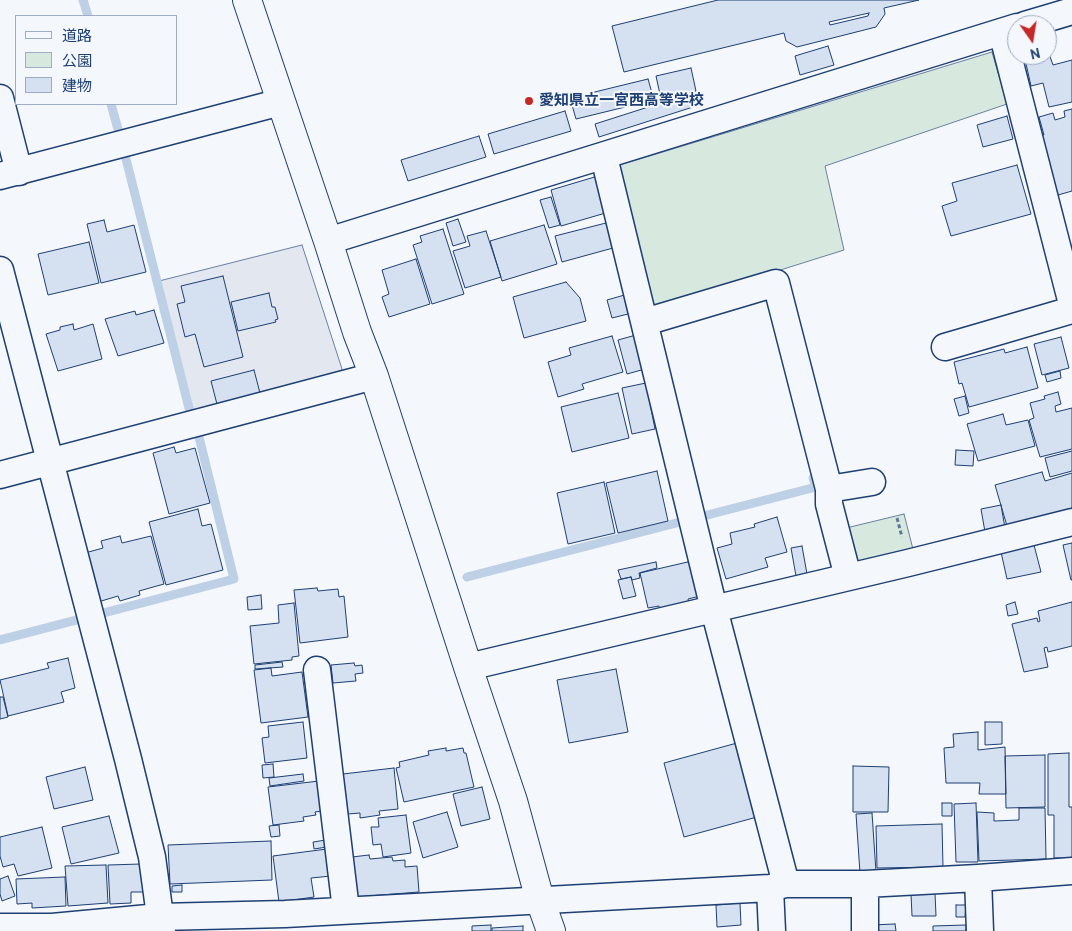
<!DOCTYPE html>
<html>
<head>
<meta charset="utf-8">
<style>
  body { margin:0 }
  #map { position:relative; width:1072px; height:931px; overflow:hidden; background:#f4f7fb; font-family:Cabin,"Noto Sans JP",sans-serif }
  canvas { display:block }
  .legend { position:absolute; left:15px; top:15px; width:162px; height:90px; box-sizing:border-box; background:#f4f7fb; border:1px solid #9eadc5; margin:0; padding:6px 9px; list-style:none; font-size:15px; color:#1d3f73 }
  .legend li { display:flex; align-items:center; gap:10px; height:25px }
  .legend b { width:25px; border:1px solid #9eadc5 }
  .north { position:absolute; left:1007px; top:15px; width:50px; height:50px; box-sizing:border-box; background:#f4f7fb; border:1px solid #9eadc5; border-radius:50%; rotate:167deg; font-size:14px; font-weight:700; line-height:20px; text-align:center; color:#1d3f73 }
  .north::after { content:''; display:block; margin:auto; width:18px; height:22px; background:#c62828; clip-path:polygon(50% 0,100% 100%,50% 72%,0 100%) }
</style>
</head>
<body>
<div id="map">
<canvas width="1072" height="931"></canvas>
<ul class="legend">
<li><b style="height:6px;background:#f4f7fb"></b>道路</li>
<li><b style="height:14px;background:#d7e8df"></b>公園</li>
<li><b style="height:14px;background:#d5e0f0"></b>建物</li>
</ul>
<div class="north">N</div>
</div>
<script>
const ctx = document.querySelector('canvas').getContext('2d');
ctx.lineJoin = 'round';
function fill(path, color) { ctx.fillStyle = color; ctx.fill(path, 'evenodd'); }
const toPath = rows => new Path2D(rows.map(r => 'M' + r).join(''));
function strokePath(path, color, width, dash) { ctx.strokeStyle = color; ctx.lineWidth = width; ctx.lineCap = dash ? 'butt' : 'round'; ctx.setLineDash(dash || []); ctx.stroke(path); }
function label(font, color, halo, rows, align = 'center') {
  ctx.font = font + ' Cabin,"Noto Sans JP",sans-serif'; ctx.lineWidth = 4; ctx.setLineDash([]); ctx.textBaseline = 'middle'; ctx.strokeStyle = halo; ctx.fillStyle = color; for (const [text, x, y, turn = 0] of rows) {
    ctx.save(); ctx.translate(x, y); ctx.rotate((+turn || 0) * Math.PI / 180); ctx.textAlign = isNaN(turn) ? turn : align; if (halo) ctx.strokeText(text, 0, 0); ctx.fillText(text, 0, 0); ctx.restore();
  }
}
const green = toPath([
  [992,52,1007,104,825,166,844,250,653,310,618,173,620,165,992,52],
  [904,514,915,557,852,572,842,529,904,514]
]);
fill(green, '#d7e8df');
strokePath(green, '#687fa3', 1);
const parking = toPath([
  [302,245,342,369,339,377,194,414,159,281,302,245]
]);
fill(parking, '#e3e8f0');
strokePath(parking, '#687fa3', 1);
strokePath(toPath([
  [83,0,88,16],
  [111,104,119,133],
  [467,577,816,487,813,478],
  [0,640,234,579,198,433,191,416,125,155]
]), '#bed0e5', 9);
const building = toPath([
  [718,0,919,0,884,8,885,14,876,27,797,47,786,41,784,33,624,72,612,26,718,0],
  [869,13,868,16,830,25,829,22,869,13],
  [828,46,834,65,800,75,795,56,828,46],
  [1047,48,1053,65,1072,60,1072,102,1049,107,1043,83,1031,86,1024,55,1047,55,1047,48],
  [691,68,696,91,661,99,656,76,691,68],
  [648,79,654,100,576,119,570,98,648,79],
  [689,94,693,107,599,137,595,124,689,94],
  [1072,109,1072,191,1058,195,1041,135,1044,135,1039,117,1053,113,1055,120,1065,117,1064,111,1072,109],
  [565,111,571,131,494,154,488,134,565,111],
  [1007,116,1013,139,983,147,977,125,1007,116],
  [479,136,486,157,408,181,401,160,479,136],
  [1017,165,1031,214,951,236,942,206,957,201,952,183,1017,165],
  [598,176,609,212,561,226,551,190,598,176],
  [551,197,560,225,549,228,540,200,551,197],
  [458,219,466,242,453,246,446,223,458,219],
  [104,220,107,232,134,225,146,272,101,283,87,224,104,220],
  [606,223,613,248,562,262,555,236,606,223],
  [544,225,557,264,502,281,490,241,544,225],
  [443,229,464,294,432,304,413,245,422,242,420,236,443,229],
  [486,231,501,277,465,288,453,251,470,246,467,236,486,231],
  [89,242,99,283,48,295,38,254,89,242],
  [416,259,430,304,389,317,382,297,389,294,382,270,416,259],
  [223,276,243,357,204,367,195,334,185,337,177,304,185,302,181,286,223,276],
  [566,282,580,298,586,321,524,338,513,297,566,282],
  [269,293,272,307,275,307,278,319,275,320,276,322,238,331,231,302,269,293],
  [628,294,632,313,612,318,607,300,628,294],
  [154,310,164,343,118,356,105,319,135,311,136,315,154,310],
  [73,324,74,330,93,324,102,359,58,371,46,334,60,330,60,327,73,324],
  [636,335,645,369,627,374,618,340,636,335],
  [612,336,623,372,582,384,584,389,558,397,548,362,571,355,569,348,612,336],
  [1061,337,1069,368,1042,375,1034,344,1061,337],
  [1027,347,1038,388,969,407,962,383,959,384,954,362,1004,349,1005,353,1027,347],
  [254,370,261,397,218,408,211,381,254,370],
  [1060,371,1061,378,1047,382,1045,375,1060,371],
  [646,383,655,429,632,434,622,388,646,383],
  [1058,392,1061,404,1055,406,1056,412,1072,408,1072,449,1040,457,1029,420,1034,418,1030,403,1045,399,1044,396,1058,392],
  [618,393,629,438,572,452,561,407,618,393],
  [965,396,969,413,959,416,954,399,965,396],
  [1003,414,1006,425,1028,420,1035,446,978,461,967,424,1003,414],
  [174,447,176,453,195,448,210,503,169,514,153,453,174,447],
  [956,450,974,451,973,466,955,465,956,450],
  [1072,451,1072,471,1050,477,1045,458,1072,451],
  [657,471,668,521,618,533,606,483,657,471],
  [1042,472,1045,481,1072,473,1072,508,1007,526,995,485,1042,472],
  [604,482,615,533,568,544,557,493,604,482],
  [1001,505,1005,528,985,532,981,509,1001,505],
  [198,509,202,526,211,524,223,570,166,585,149,522,198,509],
  [777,517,787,552,765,558,768,567,726,579,717,548,732,544,730,533,755,527,754,524,777,517],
  [120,536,122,543,151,536,164,584,139,591,140,595,120,601,118,596,98,602,85,553,103,548,101,541,120,536],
  [1072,543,1072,580,1071,580,1063,545,1072,543],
  [1034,545,1041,572,1007,579,1001,552,1034,545],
  [802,546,807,574,796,576,791,548,802,546],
  [692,561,700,596,688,599,689,604,660,610,659,606,648,608,640,573,692,561],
  [656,562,657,568,639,573,640,578,632,580,631,577,621,579,618,570,656,562],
  [631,577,636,596,623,599,618,580,631,577],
  [317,588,318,591,338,589,339,597,344,596,348,637,300,643,294,590,317,588],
  [261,595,262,609,248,610,247,597,261,595],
  [1015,602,1018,614,1008,616,1006,605,1015,602],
  [1072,602,1072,646,1048,652,1047,647,1044,648,1048,667,1024,672,1012,624,1037,618,1038,622,1040,621,1038,611,1072,602],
  [294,603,299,656,292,657,292,660,254,664,250,626,279,623,278,605,294,603],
  [68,658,75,688,61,692,64,702,8,716,0,680,49,668,47,663,68,658],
  [282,662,283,667,255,669,255,665,282,662],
  [354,663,355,666,362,665,363,673,355,674,356,681,333,683,331,665,354,663],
  [271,668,272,676,302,672,308,717,261,723,254,670,271,668],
  [616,669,628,732,569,743,557,680,616,669],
  [0,697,3,697,8,717,0,719,0,697],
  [303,722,307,758,265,763,262,738,269,737,268,726,303,722],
  [985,722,1002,722,1002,744,985,745,985,722],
  [978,732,978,750,1005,747,1006,794,979,794,980,783,946,783,944,748,954,747,953,734,978,732],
  [737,743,757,817,684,837,664,763,737,743],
  [446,748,446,751,463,748,464,753,466,753,474,787,404,802,396,768,400,767,399,762,429,755,428,751,446,748],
  [1069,753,1069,807,1072,807,1072,858,1054,858,1054,815,1048,815,1048,754,1069,753],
  [1045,755,1045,807,1006,808,1005,756,1045,755],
  [273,764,274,777,263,778,262,765,273,764],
  [853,766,889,767,888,812,853,812,853,766],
  [85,767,93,800,54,809,46,777,85,767],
  [394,768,398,809,379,811,380,815,360,818,360,813,348,814,343,774,394,768],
  [303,774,304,781,270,786,269,778,303,774],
  [319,781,322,811,315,812,316,815,303,817,304,821,273,825,268,787,319,781],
  [482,787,490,819,461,826,453,794,482,787],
  [942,803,952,803,952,816,942,816,942,803],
  [976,803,978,862,956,862,954,804,976,803],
  [1019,808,1045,808,1046,859,979,861,977,812,994,813,994,821,1019,820,1019,808],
  [447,812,458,847,423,858,413,822,447,812],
  [872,813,876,872,860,873,856,814,872,813],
  [406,815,411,853,383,857,381,844,373,845,371,827,379,827,378,818,406,815],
  [109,816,119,853,71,864,62,827,109,816],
  [942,824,943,867,877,868,876,826,942,824],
  [279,825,280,836,271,837,269,826,279,825],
  [42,827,52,868,18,876,14,864,3,867,0,856,0,837,42,827],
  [326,840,327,847,314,849,313,842,326,840],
  [271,841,272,880,170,884,168,845,271,841],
  [327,849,331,876,311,878,314,897,279,902,273,856,327,849],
  [369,855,370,859,392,857,393,861,405,860,405,867,417,866,419,892,356,897,352,857,369,855],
  [141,864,143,892,131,892,131,903,110,904,108,865,141,864],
  [106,865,108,903,68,906,65,866,106,865],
  [8,876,15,896,2,901,0,894,0,879,8,876],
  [65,877,66,906,32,908,32,903,17,904,16,879,65,877],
  [182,885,182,892,172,892,172,886,182,885],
  [935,893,936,916,912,916,911,894,935,893],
  [740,903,741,925,717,927,716,905,740,903],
  [956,905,966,905,965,917,956,917,956,905],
  [895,924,896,931,871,931,871,925,895,924],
  [491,925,491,931,472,931,472,926,491,925],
  [966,925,966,931,933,931,933,926,966,925],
  [523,926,523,931,492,931,492,928,523,926]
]);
fill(building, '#d5e0f0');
strokePath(building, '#1d3f73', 1);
const minor = toPath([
  [1025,25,1072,11],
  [1002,32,1072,304],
  [0,98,19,172],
  [604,157,714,609,786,884],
  [0,176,281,102],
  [328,241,1017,27],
  [0,270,128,759,152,857,162,931],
  [645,322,776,283,829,489,829,504,848,577],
  [945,347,1072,310],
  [0,475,374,376],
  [829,489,872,482],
  [468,667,908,563,1072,522],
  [317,670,346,910],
  [978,878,980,931],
  [865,884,865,931],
  [770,888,772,931],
  [0,927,52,927,159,917,285,914,770,888,786,884,865,884,978,878,1072,871]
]);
const tertiary = toPath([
  [247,0,328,241,357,332,374,376,468,667,513,801,540,900,551,931]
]);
strokePath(minor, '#1d3f73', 29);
strokePath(tertiary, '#1d3f73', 30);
strokePath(toPath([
  [897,518,902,537]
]), '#5e769c', 3, [4, 2.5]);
strokePath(minor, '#f4f7fb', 26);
strokePath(tertiary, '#f4f7fb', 28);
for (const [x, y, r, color] of [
  [529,101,5,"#c62828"]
]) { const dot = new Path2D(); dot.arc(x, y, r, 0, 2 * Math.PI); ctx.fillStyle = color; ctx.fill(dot); strokePath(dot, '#f4f7fb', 2); }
label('bold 15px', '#1d3f73', '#f4f7fb', [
  ["愛知県立一宮西高等学校",539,101]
], 'left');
</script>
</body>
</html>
